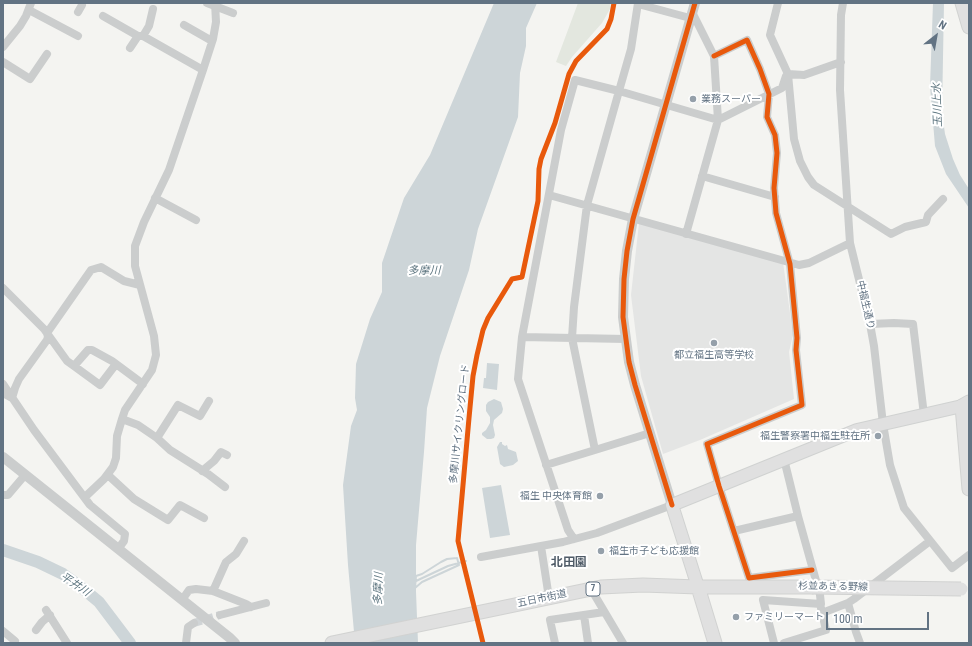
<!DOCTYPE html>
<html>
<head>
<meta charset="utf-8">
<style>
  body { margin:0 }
  #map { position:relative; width:972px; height:646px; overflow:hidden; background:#f4f4f1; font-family:"Roboto Condensed",sans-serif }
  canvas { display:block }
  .frame { position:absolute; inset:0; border:4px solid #627383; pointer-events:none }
  .north { position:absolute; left:916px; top:16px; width:40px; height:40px; -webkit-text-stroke:3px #fff; paint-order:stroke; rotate:31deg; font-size:11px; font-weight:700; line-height:16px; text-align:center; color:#627383 }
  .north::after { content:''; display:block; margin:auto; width:14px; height:18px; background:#627383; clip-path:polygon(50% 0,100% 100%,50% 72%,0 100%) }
  .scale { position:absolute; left:826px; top:612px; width:103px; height:18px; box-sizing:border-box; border:2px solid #627383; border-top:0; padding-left:5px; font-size:12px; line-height:14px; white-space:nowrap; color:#627383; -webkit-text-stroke:3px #fff; paint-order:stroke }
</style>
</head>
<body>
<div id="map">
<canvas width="972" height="646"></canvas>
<div class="frame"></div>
<div class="north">N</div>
<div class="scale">100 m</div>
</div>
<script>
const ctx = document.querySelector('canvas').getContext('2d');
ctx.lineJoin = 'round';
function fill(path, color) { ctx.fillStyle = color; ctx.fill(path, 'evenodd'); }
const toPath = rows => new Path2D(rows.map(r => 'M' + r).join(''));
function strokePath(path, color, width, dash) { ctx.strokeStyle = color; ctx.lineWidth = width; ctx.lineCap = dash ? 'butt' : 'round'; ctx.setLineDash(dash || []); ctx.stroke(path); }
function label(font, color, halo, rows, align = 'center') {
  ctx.font = font + ' "Roboto Condensed","Noto Sans JP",sans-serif'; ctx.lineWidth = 4; ctx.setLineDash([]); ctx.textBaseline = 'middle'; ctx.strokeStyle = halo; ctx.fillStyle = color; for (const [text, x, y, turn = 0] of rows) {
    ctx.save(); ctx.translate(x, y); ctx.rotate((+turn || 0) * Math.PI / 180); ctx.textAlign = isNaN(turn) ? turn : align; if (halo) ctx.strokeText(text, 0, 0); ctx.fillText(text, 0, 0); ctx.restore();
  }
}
fill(toPath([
  [639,223,783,262,793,335,789,352,794,399,700,440,663,454,641,376,631,295]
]), '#e4e5e4');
fill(toPath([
  [578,3,611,3,610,9,602,23,572,57,566,66,556,62]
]), '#e3e7df');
fill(toPath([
  [494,3,537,3,526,28,526,46,520,73,518,117,478,229,469,270,440,356,427,408,424,452,416,545,416,592,418,643,355,643,348,565,343,485,351,426,357,410,355,398,356,364,370,319,382,292,382,263,404,198,430,155],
  [933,3,944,3,942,112,945,134,953,159,960,175,969,189,969,208,946,174,935,146,930,86],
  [487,363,499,364,497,390,483,388,484,378,486,378],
  [494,399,501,402,503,409,502,413,494,420,493,425,495,435,494,438,491,439,487,439,482,435,482,433,486,430,490,423,490,417,486,411,486,405,488,402],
  [500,442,502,442,502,444,505,446,507,445,508,449,516,452,518,461,513,465,504,467,500,464,497,447],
  [501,485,510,535,490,538,482,488]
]), '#cdd5d8');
strokePath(toPath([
  [457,558,459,565,422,582,415,588,416,576,422,574,441,562,447,559,457,558],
  [416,581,448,566,466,561]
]), '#cdd5d8', 2);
strokePath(toPath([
  [3,550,38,562,63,574,81,587,99,602,130,643]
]), '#cdd5d8', 12);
strokePath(toPath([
  [194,623,220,615]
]), '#d0d4d6', 8, [8, 4]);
const secondary = toPath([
  [698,587,672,505,857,430,962,406]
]);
const primary = toPath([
  [962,3,969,27],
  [969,402,962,406,969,489],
  [698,587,715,643],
  [332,643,601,587,643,585,698,587,812,587]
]);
strokePath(secondary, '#d0d2d1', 14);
strokePath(primary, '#d1d2d1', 15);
strokePath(toPath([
  [207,3,233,13],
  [778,3,770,35,788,74,794,139,800,161,808,177,814,185,891,234,905,227,926,222,928,215,943,199],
  [843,3,841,15,840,90,850,243,870,324,874,346,883,424,890,465,904,508,952,568,969,555],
  [638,4,690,18],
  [29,10,78,36],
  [78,12,82,5],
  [103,16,138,36],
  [184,25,212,41],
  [143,36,203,70],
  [3,47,20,26,26,16,31,3],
  [130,48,138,36,143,36,149,26,153,9],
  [714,56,747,40,760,69,769,94,767,117,775,135,777,153,774,188,776,213,790,264,797,338,796,350,802,405,707,444,719,486,749,578,812,570],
  [3,62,30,79,47,54],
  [788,74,804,75,841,62],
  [702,176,775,197],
  [549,195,799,265,809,263,850,243],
  [155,198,196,220],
  [686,234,718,120,714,56,692,12],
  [3,288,44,329,67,361,74,366,88,350,92,350,112,361,143,384],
  [870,324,894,323,913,324,924,415],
  [522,337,626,339],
  [74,366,100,385,116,364],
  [3,384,34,430,90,505,125,534,124,541,118,549],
  [3,393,12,398,15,388,19,379,47,340,48,337,47,333,91,270,101,267,124,281,140,285],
  [122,419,138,425,157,438,178,405,200,416,209,401],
  [157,438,170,450,208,474,225,487],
  [595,450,650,433],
  [546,465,595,450,572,338,574,307,587,205,619,91,718,120,782,88,786,76,788,74],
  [202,471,214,461,221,452,227,455],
  [108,475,134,499,168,520,180,505,204,518],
  [3,495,8,495,25,475],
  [85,497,104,479,113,467,116,458,117,436,122,419,125,410,152,370,156,355,154,336,135,266,135,246,144,222,169,170,203,70,213,39,216,22,215,3],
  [734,531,798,516,784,459],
  [574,539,568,530,518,379,522,337,561,130,575,80,619,91,631,49,638,3],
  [481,557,541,546],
  [591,589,623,643],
  [213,591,226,562,236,554,244,541],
  [549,598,541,546,563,542,597,533,672,505],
  [182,600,189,590,196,589,213,591,246,604,251,607],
  [848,603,856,632,860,643],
  [46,610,67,643],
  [822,613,848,603,854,599,930,541],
  [220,615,266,603],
  [584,615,588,643],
  [36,630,42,622,50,615],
  [3,631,15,641],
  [186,643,188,627,194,623],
  [555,643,550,620,604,612],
  [774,643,763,600,821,604,820,595,798,516],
  [784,643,826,630,821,608]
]), '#cbcdcd', 8);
strokePath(toPath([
  [3,457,230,638,235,643],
  [672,505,635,385,629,362,623,317,624,279,627,251,633,219,695,3]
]), '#cbcdcd', 10);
strokePath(secondary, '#e0e0e0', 12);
strokePath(primary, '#e0e0e0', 13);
const primaryBridge = toPath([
  [812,587,961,589]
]);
strokePath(primaryBridge, '#d1d2d1', 15, []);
strokePath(primaryBridge, '#e0e0e0', 13);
strokePath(toPath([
  [714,56,747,40,760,69,769,94,767,117,775,135,777,153,774,188,776,213,790,264,797,338,796,350,802,405,707,444,719,486,749,578,812,570],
  [672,505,635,385,629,362,623,317,624,279,627,251,633,219,695,3],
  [483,643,458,541,469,418,473,376,477,355,483,330,488,318,512,279,522,277,538,201,539,169,541,159,555,123,569,74,576,61,607,29,611,19,614,3]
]), '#e8590c', 5);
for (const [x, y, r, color] of [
  [693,99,4,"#95a0aa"],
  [714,343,4,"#95a0aa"],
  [878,436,4,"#95a0aa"],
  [600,496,4,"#95a0aa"],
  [601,551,4,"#95a0aa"],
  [736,617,4,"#95a0aa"]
]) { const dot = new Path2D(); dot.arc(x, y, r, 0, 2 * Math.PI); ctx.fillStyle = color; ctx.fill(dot); strokePath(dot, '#fff', 1.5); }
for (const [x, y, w] of [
  [593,589,14]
]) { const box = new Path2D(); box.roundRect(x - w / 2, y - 7, w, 14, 3); ctx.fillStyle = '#fff'; ctx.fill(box); strokePath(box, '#627383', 1); }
label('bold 9px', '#627383', null, [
  ["7",593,589]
]);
label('10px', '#627383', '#fff', [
  ["業務スーパー",701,99],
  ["都立福生高等学校",714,355,"center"],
  ["福生警察署中福生駐在所",870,436,"right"],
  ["福生 中央体育館",592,496,"right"],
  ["福生市子ども応援館",609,551],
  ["ファミリーマート",744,617]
], 'left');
label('10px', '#627383', '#fff', [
  ["中福生通り",865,305,77],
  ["多摩川サイクリングロード",460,424,-84],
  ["杉並あきる野線",833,587,1],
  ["五日市街道",542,599,-12]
]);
label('italic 11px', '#5e7680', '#fff', [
  ["玉川上水",938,105,-92],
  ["多摩川",424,271],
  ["平井川",75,585,34],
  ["多摩川",379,589,-88]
]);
label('bold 12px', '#505c68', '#fff', [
  ["北田園",569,563]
]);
</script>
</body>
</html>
